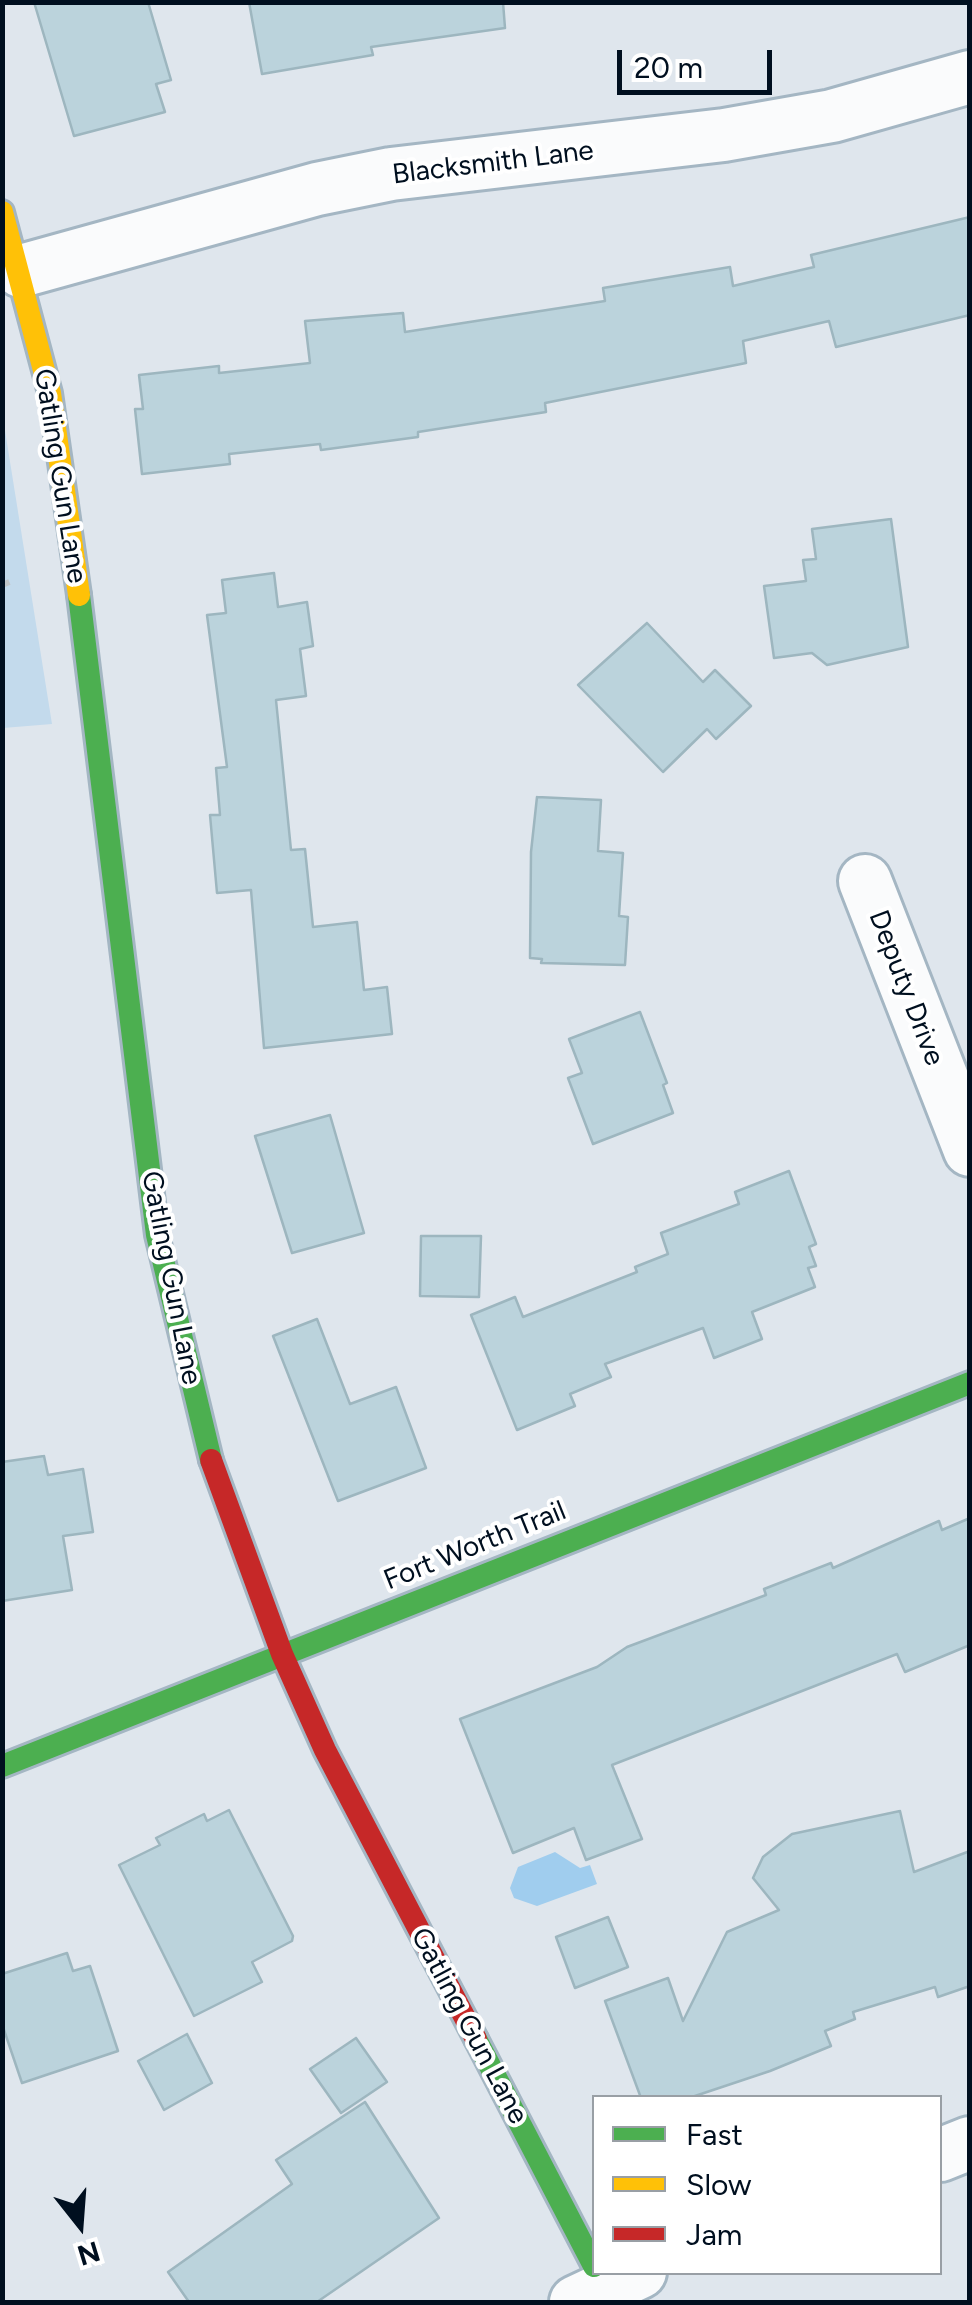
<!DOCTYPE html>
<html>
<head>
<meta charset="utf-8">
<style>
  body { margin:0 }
  #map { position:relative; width:972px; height:2305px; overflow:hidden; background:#dfe6ed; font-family:Figtree,sans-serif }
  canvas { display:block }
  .frame { position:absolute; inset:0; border:5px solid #000f1f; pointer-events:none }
  .legend { position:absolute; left:592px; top:2095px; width:350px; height:180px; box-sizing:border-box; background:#fff; border:2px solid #999fa5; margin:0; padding:12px 18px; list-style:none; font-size:30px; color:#000f1f }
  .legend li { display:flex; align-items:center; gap:20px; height:50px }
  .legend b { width:50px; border:2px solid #999fa5 }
  .north { position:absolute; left:30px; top:2175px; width:100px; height:100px; -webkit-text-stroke:8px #fff; paint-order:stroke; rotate:163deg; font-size:28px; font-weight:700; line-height:40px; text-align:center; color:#000f1f }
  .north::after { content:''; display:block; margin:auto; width:35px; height:45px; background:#000f1f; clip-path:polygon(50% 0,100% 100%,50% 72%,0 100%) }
  .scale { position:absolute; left:617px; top:50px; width:155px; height:45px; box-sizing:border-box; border:5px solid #000f1f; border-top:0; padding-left:12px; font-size:30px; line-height:35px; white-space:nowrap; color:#000f1f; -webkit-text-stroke:8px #fff; paint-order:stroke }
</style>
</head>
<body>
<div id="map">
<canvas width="972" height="2305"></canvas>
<div class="frame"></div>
<ul class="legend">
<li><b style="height:12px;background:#4caf50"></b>Fast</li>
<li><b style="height:12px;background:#ffc107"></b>Slow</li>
<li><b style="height:12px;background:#c62828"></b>Jam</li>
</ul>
<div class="north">N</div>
<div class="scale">20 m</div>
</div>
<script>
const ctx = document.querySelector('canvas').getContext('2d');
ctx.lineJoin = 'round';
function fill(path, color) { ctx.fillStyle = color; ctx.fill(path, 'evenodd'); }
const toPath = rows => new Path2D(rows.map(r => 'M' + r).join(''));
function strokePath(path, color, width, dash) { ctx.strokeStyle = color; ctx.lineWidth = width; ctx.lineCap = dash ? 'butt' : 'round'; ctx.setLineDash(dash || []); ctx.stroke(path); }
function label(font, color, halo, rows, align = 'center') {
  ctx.font = font + ' Figtree,sans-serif'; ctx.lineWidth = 8; ctx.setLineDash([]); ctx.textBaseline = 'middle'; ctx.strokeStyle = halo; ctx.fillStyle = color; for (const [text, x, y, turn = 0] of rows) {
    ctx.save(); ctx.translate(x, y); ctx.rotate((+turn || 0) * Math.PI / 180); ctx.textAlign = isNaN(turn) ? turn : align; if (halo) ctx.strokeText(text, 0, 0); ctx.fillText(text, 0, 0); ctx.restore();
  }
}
fill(toPath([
  [2,418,3,418,52,724,3,728]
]), '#c3daec');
fill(toPath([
  [555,1852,580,1868,590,1865,597,1884,537,1906,514,1898,510,1888,518,1867]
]), '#a0cdee');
const building = toPath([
  [34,2,148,2,171,80,156,84,165,112,74,136,34,2],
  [249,2,503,2,505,28,371,47,373,55,262,74,249,2],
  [970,217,970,315,836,347,829,321,743,341,746,363,545,403,546,412,418,432,418,437,321,450,320,444,229,454,230,464,142,474,135,409,143,409,139,375,219,366,219,373,310,363,305,321,403,313,405,332,605,301,603,288,730,267,733,286,814,267,811,255,970,217],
  [891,519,908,647,827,665,812,653,774,658,764,586,806,581,803,560,816,559,812,529,891,519],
  [274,573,278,607,307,602,313,646,300,649,306,696,276,700,291,850,305,849,313,927,357,922,364,990,387,987,392,1034,264,1048,251,890,217,893,210,815,220,815,216,768,227,767,207,615,226,613,222,580,274,573],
  [647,623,703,682,715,670,751,706,716,739,707,729,663,772,578,685,647,623],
  [537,797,601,800,598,851,623,853,619,916,628,917,625,965,541,963,542,959,530,958,531,852,537,797],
  [640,1012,667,1083,663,1085,673,1113,593,1144,568,1078,582,1073,569,1039,640,1012],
  [330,1115,364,1233,292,1253,255,1136,330,1115],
  [789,1171,816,1244,809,1247,816,1266,808,1268,815,1287,752,1312,762,1339,714,1358,703,1328,605,1364,611,1377,570,1394,575,1406,517,1430,471,1315,515,1297,523,1317,637,1272,635,1267,668,1254,661,1233,739,1204,735,1192,789,1171],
  [421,1236,481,1236,479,1297,420,1296,421,1236],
  [317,1319,350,1404,396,1387,426,1468,338,1501,273,1336,317,1319],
  [44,1456,48,1475,83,1469,93,1532,63,1536,72,1590,2,1601,2,1462,44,1456],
  [970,1518,970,1645,905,1672,897,1654,612,1765,642,1839,586,1860,574,1828,513,1853,460,1719,597,1667,627,1647,766,1595,764,1589,831,1563,833,1568,939,1521,942,1530,970,1518],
  [229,1810,293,1936,292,1941,252,1962,262,1982,194,2016,119,1865,160,1845,156,1838,204,1814,207,1821,229,1810],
  [900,1811,914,1872,970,1851,970,1986,938,1997,935,1987,853,2012,855,2019,825,2031,831,2046,770,2071,689,2098,641,2098,605,2001,668,1978,683,2021,727,1932,779,1910,753,1878,763,1857,792,1834,900,1811],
  [608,1917,628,1967,575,1988,556,1937,608,1917],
  [67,1953,73,1971,90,1966,118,2051,22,2083,2,2024,2,1974,67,1953],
  [187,2034,212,2083,164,2110,138,2061,187,2034],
  [356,2038,387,2082,341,2113,310,2069,356,2038],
  [365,2102,439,2218,317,2302,189,2302,168,2272,292,2184,276,2160,365,2102]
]);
fill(building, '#bbd3dc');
strokePath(building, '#9db6bf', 2.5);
const street = toPath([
  [21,271,317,189,391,174,724,135,832,116,970,77],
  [865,881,970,1150],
  [940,2155,970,2143],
  [576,2302,640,2272]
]);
const fast = toPath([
  [79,595,157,1235,211,1460],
  [2,1766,970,1383],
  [476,2039,594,2266]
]);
const slow = toPath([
  [2,212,50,393,79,595]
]);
const jam = toPath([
  [211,1460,282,1654,325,1750,476,2039]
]);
strokePath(street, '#a4b6c3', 58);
strokePath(fast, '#a4b6c3', 28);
strokePath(slow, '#a4b6c3', 28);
strokePath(jam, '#a4b6c3', 28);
strokePath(toPath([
  [2,585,14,580]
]), '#c1c5c8', 6, [8, 5]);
strokePath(street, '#fafbfc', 52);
strokePath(fast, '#4caf50', 22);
strokePath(slow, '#ffc107', 22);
strokePath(jam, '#c62828', 22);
label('28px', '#000f1f', '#fff', [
  ["Blacksmith Lane",493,163,-7],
  ["Gatling Gun Lane",60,476,81],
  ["Deputy Drive",906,988,69],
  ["Gatling Gun Lane",171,1278,79],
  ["Fort Worth Trail",475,1546,-22],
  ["Gatling Gun Lane",469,2026,62]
]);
</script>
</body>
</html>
